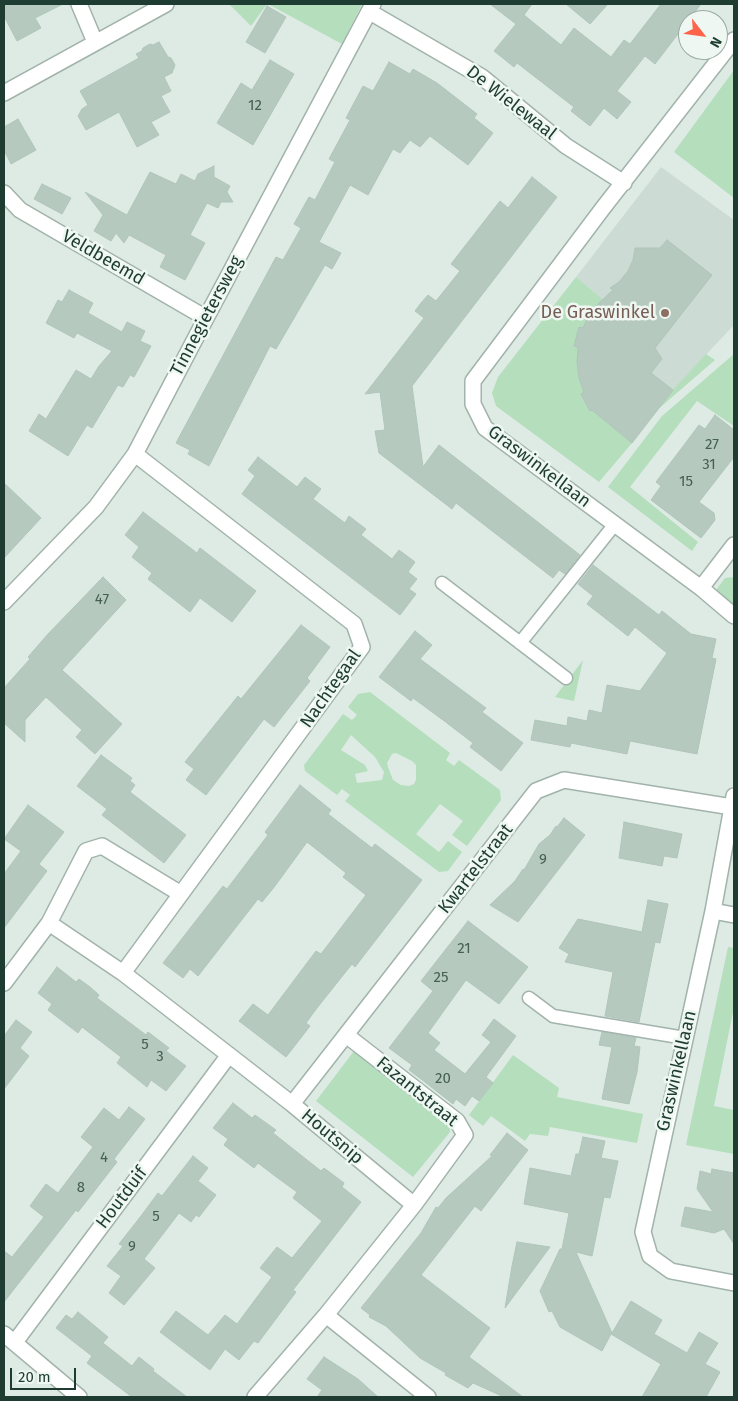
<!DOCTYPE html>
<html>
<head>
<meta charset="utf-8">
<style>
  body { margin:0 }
  #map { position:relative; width:738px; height:1401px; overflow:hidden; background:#deebe4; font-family:"Fira Sans",sans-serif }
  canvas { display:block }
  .frame { position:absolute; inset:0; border:5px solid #1e3c31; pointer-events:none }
  .north { position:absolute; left:678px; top:10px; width:50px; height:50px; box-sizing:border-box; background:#eef7f2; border:1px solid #9baca5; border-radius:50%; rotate:120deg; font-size:14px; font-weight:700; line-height:20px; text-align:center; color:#1e3c31 }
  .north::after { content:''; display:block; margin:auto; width:18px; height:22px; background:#fe6449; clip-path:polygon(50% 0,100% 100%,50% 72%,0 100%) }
  .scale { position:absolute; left:10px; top:1368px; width:66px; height:22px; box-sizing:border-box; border:2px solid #1e3c31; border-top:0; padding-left:6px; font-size:15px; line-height:18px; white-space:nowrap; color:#1e3c31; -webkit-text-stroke:4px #eef7f2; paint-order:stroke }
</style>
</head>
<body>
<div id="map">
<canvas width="738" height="1401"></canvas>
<div class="frame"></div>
<div class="north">N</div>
<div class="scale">20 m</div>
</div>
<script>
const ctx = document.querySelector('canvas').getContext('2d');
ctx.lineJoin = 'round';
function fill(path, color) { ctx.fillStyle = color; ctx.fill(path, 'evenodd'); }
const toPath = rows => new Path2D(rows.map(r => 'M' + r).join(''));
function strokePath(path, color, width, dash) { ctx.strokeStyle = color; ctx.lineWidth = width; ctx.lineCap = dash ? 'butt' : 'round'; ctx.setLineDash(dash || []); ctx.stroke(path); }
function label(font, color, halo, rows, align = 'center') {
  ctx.font = font + ' "Fira Sans",sans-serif'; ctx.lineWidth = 5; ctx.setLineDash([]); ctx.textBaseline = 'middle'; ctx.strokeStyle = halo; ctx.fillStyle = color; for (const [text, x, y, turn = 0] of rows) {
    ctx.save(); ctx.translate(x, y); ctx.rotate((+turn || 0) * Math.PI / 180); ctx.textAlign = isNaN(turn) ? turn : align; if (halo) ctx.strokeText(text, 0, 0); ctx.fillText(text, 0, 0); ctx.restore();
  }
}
fill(toPath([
  [661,167,734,220,734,325,669,394,632,443,595,408,605,301,576,277]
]), '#ccdbd3');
fill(toPath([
  [229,4,267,4,251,26],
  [268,4,362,4,342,44],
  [734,70,734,198,674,152],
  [576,277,605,301,595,408,632,443,599,482,496,406,492,393,498,377],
  [706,354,715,360,656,411,669,394],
  [734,354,734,426,697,401,630,487,698,542,692,551,608,487,662,416],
  [734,577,734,605,716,590,725,578],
  [583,660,574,701,555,697],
  [370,692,450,753,446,760,454,766,459,760,500,790,501,800,467,846,452,835,463,821,440,804,416,834,439,852,448,841,462,852,448,871,439,872,345,801,350,795,342,789,337,795,305,771,304,765,343,714,352,720,357,715,348,707,358,694],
  [351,735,375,757,384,772,382,780,357,783,355,774,368,771,365,765,341,750],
  [396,753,412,761,416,765,416,780,414,784,409,786,401,785,393,780,388,767,387,763,392,754],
  [728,947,734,948,734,1007,714,1106,734,1110,734,1154,686,1145],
  [354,1051,450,1123,450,1132,413,1177,316,1101],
  [513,1055,559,1088,557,1097,643,1114,637,1143,550,1127,548,1136,530,1134,525,1141,491,1116,483,1126,469,1115]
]), '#b4debc');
const building = toPath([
  [4,4,63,4,35,18,41,28,17,41,4,16,4,4],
  [490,4,532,4,524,15,561,45,574,28,611,57,624,40,630,44,661,4,701,4,655,64,645,56,617,91,631,102,617,119,604,108,590,126,571,111,574,107,517,63,514,67,494,51,516,24,490,4],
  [566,4,608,4,590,24,566,4],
  [267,6,286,17,265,53,246,42,267,6],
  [159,42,168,57,171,58,175,65,172,73,164,77,171,91,161,96,170,112,151,122,159,135,137,147,119,112,86,130,78,116,82,109,88,105,80,91,139,58,136,54,142,51,143,48,150,44,153,45,159,42],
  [270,60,294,74,253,145,217,123,241,83,252,90,270,60],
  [389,62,410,74,413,69,437,83,477,114,474,118,493,133,468,165,430,136,420,147,410,140,400,153,393,149,368,195,350,185,319,242,341,253,332,269,325,265,276,349,270,346,209,466,188,454,190,450,176,443,276,257,283,260,301,228,294,224,309,197,315,200,335,162,329,159,350,120,346,118,363,86,373,91,389,62],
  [18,119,36,150,11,164,4,150,4,127,18,119],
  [214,166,214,177,230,186,227,192,233,202,221,202,218,208,207,203,190,235,205,243,185,280,160,267,166,255,129,235,124,243,116,233,111,241,94,231,103,215,85,192,127,215,150,172,176,184,181,174,195,181,198,174,214,166],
  [532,177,557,197,412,386,423,467,439,445,580,555,565,574,559,570,553,578,456,503,452,509,379,453,375,431,385,430,380,392,365,394,424,318,415,311,421,303,428,295,436,301,460,271,451,264,500,201,508,208,532,177],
  [42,184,71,198,62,214,34,199,42,184],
  [667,240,712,275,655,348,662,359,651,373,673,390,632,443,592,410,590,411,581,394,584,392,579,378,577,362,578,347,574,346,579,327,583,328,589,315,598,304,613,290,610,288,619,282,628,271,633,260,635,248,660,248,667,240],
  [69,290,93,303,88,313,122,332,127,322,145,331,140,341,151,346,134,377,130,375,123,387,118,385,92,428,87,425,68,456,29,431,39,414,46,419,76,370,91,379,99,366,112,351,77,333,74,338,46,323,58,300,62,302,69,290],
  [715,415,734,430,734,457,699,502,714,513,715,520,701,538,651,500,661,486,656,482,687,441,699,425,705,429,715,415],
  [258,457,297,487,305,477,321,489,313,499,345,523,349,516,358,523,366,529,361,535,392,559,399,550,415,562,408,572,417,579,409,589,416,594,400,615,242,494,255,476,248,470,258,457],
  [4,483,41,518,4,558,4,483],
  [143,512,197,553,200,548,256,591,232,622,200,598,190,612,148,579,152,573,132,557,139,547,125,535,143,512],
  [593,565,659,615,662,611,691,634,716,639,712,658,716,659,697,754,630,741,627,754,571,743,570,747,531,740,535,720,567,726,568,717,587,721,589,710,602,713,607,685,640,691,667,653,635,627,628,636,587,604,593,596,578,584,593,565],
  [103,577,126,600,62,670,122,724,95,754,76,737,82,730,46,697,25,720,25,742,4,723,4,688,30,659,28,657,48,634,103,577],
  [301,625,330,647,307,678,310,681,274,727,264,719,206,795,186,780,194,769,185,762,238,696,241,699,301,625],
  [415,631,432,645,420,659,486,708,482,712,523,743,501,771,470,747,473,743,443,720,413,698,411,701,379,677,415,631],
  [101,755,132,778,130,781,135,785,130,792,186,835,164,863,102,815,107,809,77,786,101,755],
  [300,785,331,810,328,814,372,848,375,844,422,880,355,967,352,964,317,1008,306,1023,310,1026,286,1057,239,1021,253,1004,268,1015,316,951,321,954,366,895,343,877,346,873,321,853,307,842,275,886,262,902,258,899,198,976,190,969,183,978,163,963,223,886,227,889,249,860,268,835,265,832,300,785],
  [28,805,64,832,39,864,47,871,4,928,4,874,21,851,4,839,28,805],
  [564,818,585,835,518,922,490,905,515,881,523,869,524,870,539,844,550,835,556,826,557,827,564,818],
  [624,822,682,834,677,858,664,856,662,866,619,858,624,822],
  [648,900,668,904,660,943,655,942,639,1022,605,1016,613,972,565,962,569,954,559,948,578,919,642,932,648,900],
  [468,921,528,967,499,1004,466,980,428,1033,440,1043,434,1050,465,1074,491,1042,482,1035,494,1019,516,1036,486,1077,493,1083,479,1101,472,1096,465,1106,456,1099,453,1104,421,1079,409,1070,412,1065,389,1048,433,991,421,981,468,921],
  [57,967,76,982,79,979,90,987,99,995,97,998,146,1035,148,1032,169,1048,166,1051,186,1066,166,1091,151,1080,147,1087,117,1063,121,1057,82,1027,78,1033,48,1010,52,1004,38,993,57,967],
  [16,1020,32,1032,20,1048,29,1056,4,1089,4,1036,16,1020],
  [602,1032,636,1038,634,1046,640,1047,637,1072,629,1104,602,1099,612,1047,599,1045,602,1032],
  [233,1103,252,1118,255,1115,276,1130,273,1133,321,1171,324,1168,344,1183,342,1187,361,1202,293,1290,296,1292,258,1343,254,1341,239,1360,225,1349,210,1370,160,1332,176,1311,208,1335,225,1315,237,1324,272,1277,260,1268,277,1247,292,1258,322,1221,293,1198,297,1192,275,1176,258,1163,254,1168,224,1145,228,1139,213,1128,233,1103],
  [129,1107,145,1119,114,1159,117,1162,96,1189,78,1212,76,1210,4,1302,4,1251,12,1257,44,1217,30,1206,46,1184,58,1193,93,1147,81,1137,104,1108,119,1120,129,1107],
  [507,1133,528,1150,481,1211,475,1206,421,1275,490,1328,469,1357,523,1397,504,1397,473,1383,468,1388,445,1375,446,1373,420,1358,386,1326,369,1317,370,1315,361,1308,421,1233,436,1207,438,1208,446,1198,492,1156,490,1155,507,1133],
  [583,1137,605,1141,601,1158,618,1161,610,1198,604,1197,592,1256,576,1252,612,1333,631,1301,662,1320,654,1334,687,1353,699,1332,718,1343,705,1364,720,1372,706,1397,642,1397,661,1364,611,1334,602,1351,560,1327,552,1311,549,1312,540,1291,560,1249,562,1249,569,1213,524,1204,530,1168,571,1176,576,1154,579,1154,583,1137],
  [193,1156,208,1168,198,1181,216,1195,199,1217,196,1215,191,1222,179,1213,144,1259,155,1268,124,1305,109,1293,121,1276,107,1266,123,1246,119,1244,141,1216,158,1193,162,1196,193,1156],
  [712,1169,734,1173,734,1244,724,1229,714,1233,681,1226,685,1207,713,1212,697,1189,700,1171,711,1174,712,1169],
  [517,1242,550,1247,505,1308,512,1266,517,1242],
  [78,1312,108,1337,103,1343,132,1366,139,1357,154,1369,153,1371,187,1397,132,1397,87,1363,92,1356,56,1328,66,1315,72,1319,78,1312],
  [324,1357,358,1379,378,1397,317,1397,322,1390,307,1379,324,1357]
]);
fill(building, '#b6c9bf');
strokePath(building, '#b0c5ba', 1);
const lane = toPath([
  [442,583,566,678],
  [520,643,615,524],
  [529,998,553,1016,685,1038]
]);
const street = toPath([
  [79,4,95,42],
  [370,12,482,77,566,146,624,183],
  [734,40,603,208,473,381,473,404,485,428,701,588,734,616],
  [4,93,166,4],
  [4,193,20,210,206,318],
  [701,588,734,545],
  [4,602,96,507,135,454,206,318,373,4],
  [734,796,713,911,643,1232,650,1256,671,1271,734,1283],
  [713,911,734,915],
  [49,923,86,851,102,846,181,894],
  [123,973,362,647,354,624,135,454],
  [4,983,49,923,123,973,229,1055,292,1104,414,1205,326,1315,255,1397],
  [346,1035,457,1121,465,1135,414,1205],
  [292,1104,536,791,564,780,732,807],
  [326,1315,428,1397],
  [4,1334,79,1397],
  [15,1342,229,1055]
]);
strokePath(lane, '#a1b3ab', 15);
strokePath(street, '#a1b3ab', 18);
strokePath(lane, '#fff', 12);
strokePath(street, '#fff', 15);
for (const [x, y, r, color] of [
  [665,313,5,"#8d6e63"]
]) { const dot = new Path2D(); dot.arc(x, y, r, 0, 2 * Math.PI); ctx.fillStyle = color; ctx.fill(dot); strokePath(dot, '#eef7f2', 2); }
label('15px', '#445f54', null, [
  ["12",255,106],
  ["27",712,445],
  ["31",709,465],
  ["15",686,482],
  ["47",102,600],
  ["9",543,860],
  ["21",464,949],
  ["25",441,978],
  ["5",145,1045],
  ["3",160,1057],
  ["20",443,1079],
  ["4",104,1158],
  ["8",81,1188],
  ["5",156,1217],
  ["9",132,1247]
]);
label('18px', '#1e3c31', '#eef7f2', [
  ["De Wielewaal",511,103,38],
  ["Veldbeemd",103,258,30],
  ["Tinnegietersweg",207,316,-62],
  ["Graswinkellaan",539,467,37],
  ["Nachtegaal",331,689,-55],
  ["Kwartelstraat",476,869,-52],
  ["Graswinkellaan",677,1071,-77],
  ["Fazantstraat",417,1092,39],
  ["Houtsnip",332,1137,40],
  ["Houtduif",122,1198,-53]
]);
label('18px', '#785e54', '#eef7f2', [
  ["De Graswinkel",655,313]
], 'right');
</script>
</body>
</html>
